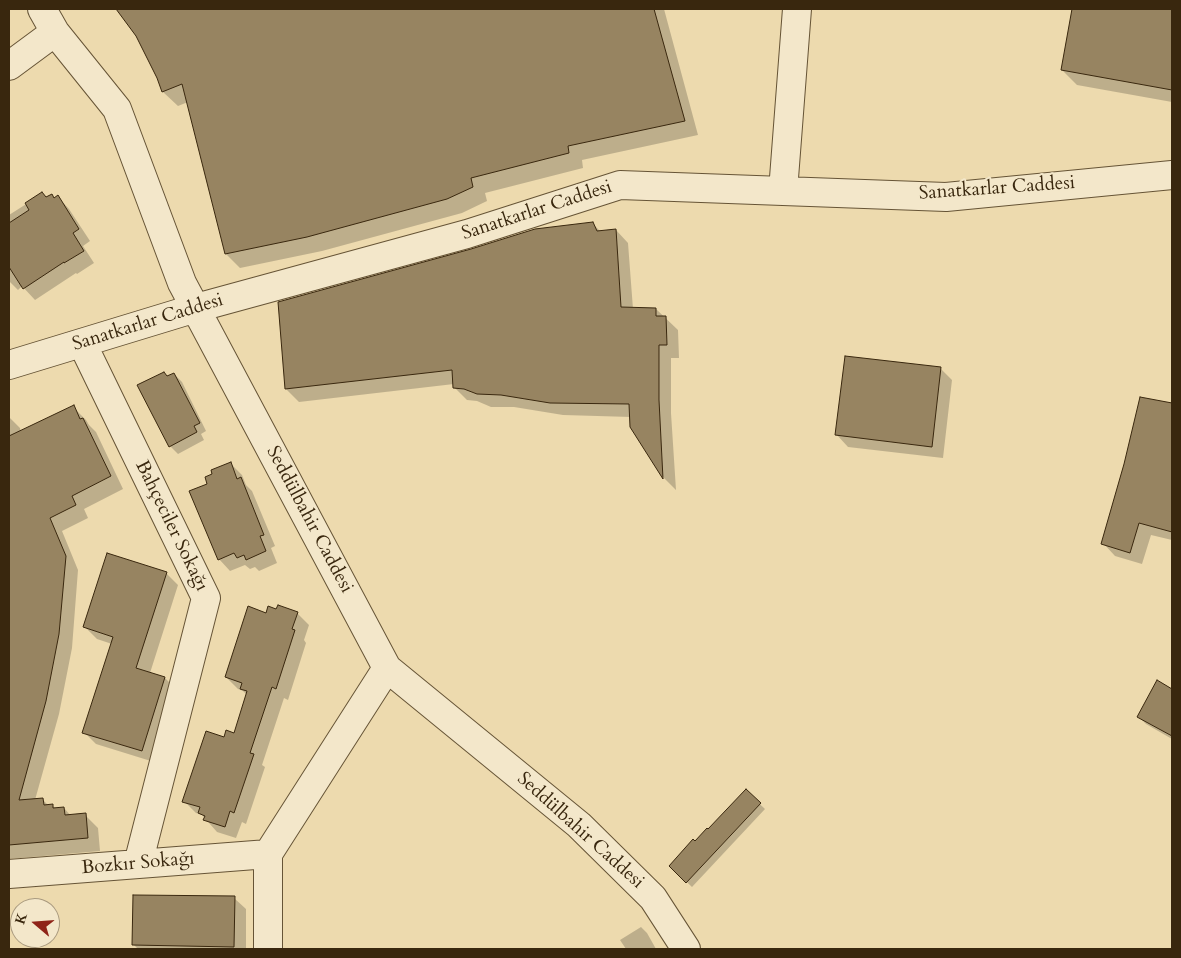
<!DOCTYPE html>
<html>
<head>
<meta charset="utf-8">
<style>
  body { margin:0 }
  #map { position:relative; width:1181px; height:958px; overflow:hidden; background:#eddaae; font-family:Cardo,serif }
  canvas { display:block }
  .frame { position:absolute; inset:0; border:10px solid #39270e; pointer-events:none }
  .north { position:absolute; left:10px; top:898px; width:50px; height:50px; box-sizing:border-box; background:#f3e7ca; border:1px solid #a99a7f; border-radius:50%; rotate:288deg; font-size:14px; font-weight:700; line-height:20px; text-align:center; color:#39270e }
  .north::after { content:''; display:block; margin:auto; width:18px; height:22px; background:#8f2418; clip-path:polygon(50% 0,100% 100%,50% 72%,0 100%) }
</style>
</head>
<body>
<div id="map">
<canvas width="1181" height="958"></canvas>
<div class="frame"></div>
<div class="north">K</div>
</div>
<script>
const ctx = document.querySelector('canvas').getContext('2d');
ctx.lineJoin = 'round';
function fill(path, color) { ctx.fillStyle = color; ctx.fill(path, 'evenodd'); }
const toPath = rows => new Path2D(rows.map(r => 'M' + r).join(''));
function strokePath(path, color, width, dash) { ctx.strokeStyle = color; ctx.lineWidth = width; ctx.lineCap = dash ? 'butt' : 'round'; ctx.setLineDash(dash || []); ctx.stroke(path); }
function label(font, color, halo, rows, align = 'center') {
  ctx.font = font + ' Cardo,serif'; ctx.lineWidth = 4; ctx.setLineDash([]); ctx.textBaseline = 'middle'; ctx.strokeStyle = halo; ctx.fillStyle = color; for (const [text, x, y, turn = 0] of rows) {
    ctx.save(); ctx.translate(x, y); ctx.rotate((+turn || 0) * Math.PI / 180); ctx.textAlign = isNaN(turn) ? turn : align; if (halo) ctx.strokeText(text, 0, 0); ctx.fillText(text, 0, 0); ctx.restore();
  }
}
fill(toPath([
  [117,9,664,9,698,135,582,160,583,168,485,193,487,201,462,213,322,251,240,268,226,254,188,102,178,106,163,92,158,77,137,35],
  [1073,9,1172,9,1172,102,1077,85,1062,70],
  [42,194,47,198,52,195,55,199,58,197,69,209,90,241,83,246,94,263,77,274,76,273,35,300,22,286,18,290,9,281,9,215],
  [593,224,601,232,616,230,628,243,633,309,656,309,678,330,679,358,671,358,671,413,676,490,664,478,631,427,631,417,563,415,514,407,491,407,477,401,467,400,454,387,454,384,299,402,286,389],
  [940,368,952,380,943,458,848,447,837,435],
  [174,374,182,382,206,431,201,434,204,440,178,454,170,446,168,377],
  [1141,399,1172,405,1172,540,1151,535,1142,564,1115,556,1103,543,1125,464],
  [73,407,86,420,89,425,96,432,123,489,84,509,88,518,62,531,78,570,72,648,59,714,35,800,43,800,49,806,52,805,56,809,64,808,71,816,85,815,98,828,100,851,9,859,9,417,20,428,21,432],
  [230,463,242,475,246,485,252,491,275,546,271,548,277,563,259,571,255,567,250,569,245,565,230,571,219,559,208,484],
  [166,573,178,585,150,673,165,678,177,690,154,762,96,744,84,732,112,644,97,639,85,627],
  [297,613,309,625,304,640,306,643,288,700,284,698,262,765,265,767,246,824,242,822,236,838,217,832,202,815,196,813,184,801,225,738,235,734,247,695,243,691,238,689,226,677,267,614],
  [1157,682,1172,690,1172,739,1146,724,1138,716],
  [746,791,765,809,692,887,670,866,708,831],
  [234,898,246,909,246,949,138,949,134,945],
  [641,927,647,933,656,949,626,949,620,940]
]), '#0003');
const building = toPath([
  [116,9,654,9,685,121,568,146,569,153,471,178,473,187,447,199,307,237,225,254,182,84,162,92,157,78,136,36,116,9],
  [1072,9,1172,9,1172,90,1061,70,1072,9],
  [42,192,46,197,52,194,54,198,58,195,79,229,73,233,84,251,64,263,64,262,23,289,9,267,9,223,29,210,25,203,42,192],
  [593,222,597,231,616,229,621,307,656,308,656,316,666,316,667,345,659,345,659,400,663,479,630,427,629,404,550,403,501,395,477,394,464,389,453,388,452,370,285,389,278,302,471,249,535,229,593,222],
  [845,356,941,367,932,447,835,435,845,356],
  [164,372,167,376,174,373,200,423,194,426,197,432,169,447,137,385,164,372],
  [1140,397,1172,403,1172,532,1139,523,1130,553,1101,544,1124,464,1140,397],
  [74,405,80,419,83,418,111,476,72,496,76,505,50,518,66,556,59,634,46,701,19,800,43,798,44,805,53,804,53,808,64,807,65,815,86,813,88,838,9,845,9,436,74,405],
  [231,462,237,479,241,477,264,535,260,536,266,551,246,560,244,555,237,558,234,553,218,560,189,491,207,484,205,477,212,474,211,470,231,462],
  [107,553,167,572,136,668,165,677,142,751,82,733,113,637,83,627,107,553],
  [278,605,298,612,292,629,295,630,276,689,272,687,250,753,254,754,234,813,230,811,225,827,203,820,205,816,198,813,200,807,182,802,206,731,224,737,226,730,234,733,247,691,240,689,242,683,225,677,248,606,266,613,268,606,276,609,278,605],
  [1157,680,1172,689,1172,736,1137,717,1157,680],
  [746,789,761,803,686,883,669,866,693,839,695,841,707,828,708,829,746,789],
  [133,895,235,896,234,947,132,945,133,895]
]);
fill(building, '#978461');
strokePath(building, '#39270e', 1);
const minor = toPath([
  [42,9,55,32,117,109,182,283,387,668,579,825,653,898,686,949],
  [9,66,55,32],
  [783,191,797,9],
  [82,343,206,598,138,864],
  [9,365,196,308,467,234,620,185,946,197,1172,175],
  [9,874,268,854],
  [268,949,268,854,387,668]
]);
strokePath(minor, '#665436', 30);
strokePath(minor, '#f3e7ca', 28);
label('19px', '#39270e', '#f3e7ca', [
  ["Sanatkarlar Caddesi",997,189,-4],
  ["Sanatkarlar Caddesi",537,211,-18],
  ["Sanatkarlar Caddesi",148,323,-17],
  ["Seddülbahir Caddesi",309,520,62],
  ["Bahçeciler Sokağı",171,526,64],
  ["Seddülbahir Caddesi",580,831,42],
  ["Bozkır Sokağı",138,864,-5]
]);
</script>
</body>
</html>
